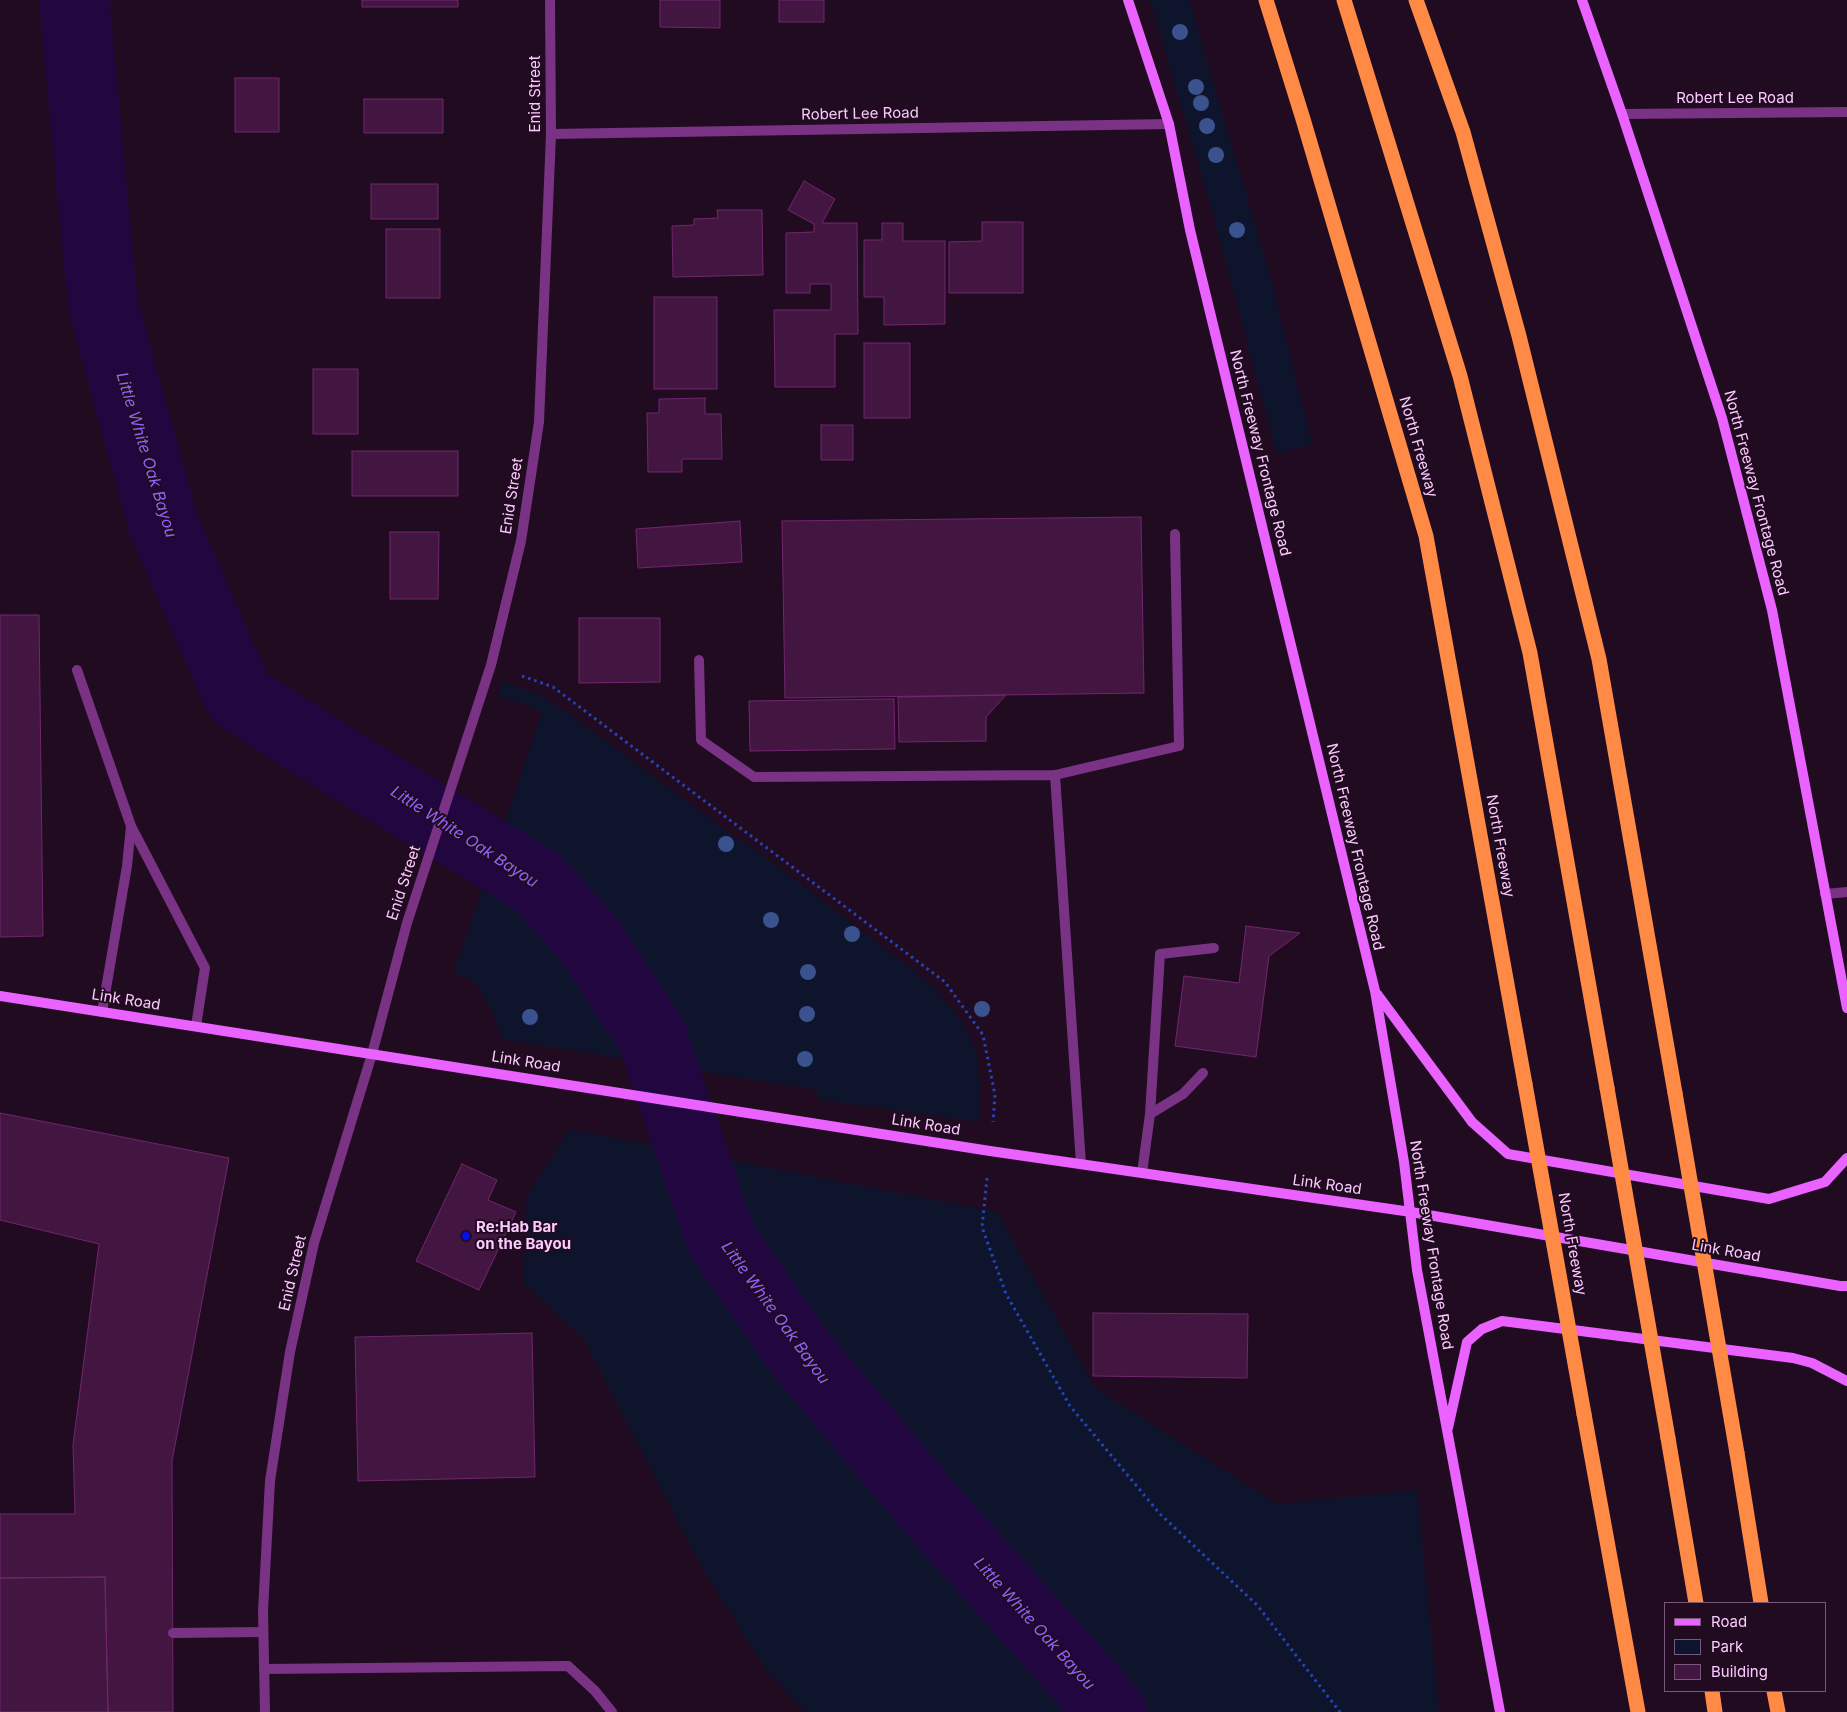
<!DOCTYPE html>
<html>
<head>
<meta charset="utf-8">
<style>
  body { margin:0 }
  #map { position:relative; width:1847px; height:1712px; overflow:hidden; background:#210b21; font-family:Inter,sans-serif }
  canvas { display:block }
  .legend { position:absolute; left:1664px; top:1602px; width:162px; height:90px; box-sizing:border-box; background:#210b21; border:1px solid #79587a; margin:0; padding:6px 9px; list-style:none; font-size:15px; color:#fdcbff }
  .legend li { display:flex; align-items:center; gap:10px; height:25px }
  .legend b { width:25px; border:1px solid #79587a }
</style>
</head>
<body>
<div id="map">
<canvas width="1847" height="1712"></canvas>
<ul class="legend">
<li><b style="height:6px;background:#ea62ff"></b>Road</li>
<li><b style="height:14px;background:#0e142b"></b>Park</li>
<li><b style="height:14px;background:#431641"></b>Building</li>
</ul>
</div>
<script>
const ctx = document.querySelector('canvas').getContext('2d');
ctx.lineJoin = 'round';
function fill(path, color) { ctx.fillStyle = color; ctx.fill(path, 'evenodd'); }
const toPath = rows => new Path2D(rows.map(r => 'M' + r).join(''));
function strokePath(path, color, width, dash) { ctx.strokeStyle = color; ctx.lineWidth = width; ctx.lineCap = dash ? 'butt' : 'round'; ctx.setLineDash(dash || []); ctx.stroke(path); }
function label(font, color, halo, rows, align = 'center') {
  ctx.font = font + ' Inter,sans-serif'; ctx.lineWidth = 4; ctx.setLineDash([]); ctx.textBaseline = 'middle'; ctx.strokeStyle = halo; ctx.fillStyle = color; for (const [text, x, y, turn = 0] of rows) {
    ctx.save(); ctx.translate(x, y); ctx.rotate((+turn || 0) * Math.PI / 180); ctx.textAlign = isNaN(turn) ? turn : align; if (halo) ctx.strokeText(text, 0, 0); ctx.fillText(text, 0, 0); ctx.restore();
  }
}
fill(toPath([
  [1150,0,1189,0,1269,272,1312,444,1277,454,1215,221],
  [503,681,539,695,564,710,733,836,755,849,932,985,961,1020,971,1039,977,1054,979,1081,979,1122,817,1099,818,1090,503,1039,491,1009,475,981,454,973,542,712,498,695],
  [569,1129,997,1212,1095,1388,1277,1504,1417,1490,1439,1712,806,1712,768,1673,697,1559,584,1339,523,1282,527,1197]
]), '#0e142b');
strokePath(toPath([
  [76,0,75,11,103,305,164,526,239,697,344,764,536,881,588,938,652,1036,720,1237,800,1353,930,1508,1112,1712]
]), '#220640', 70);
const building = toPath([
  [362,0,458,0,458,7,362,7,362,0],
  [660,0,720,0,720,28,660,27,660,0],
  [779,0,824,0,824,22,779,22,779,0],
  [235,78,279,78,279,132,235,132,235,78],
  [364,99,443,99,443,133,364,133,364,99],
  [804,181,835,199,822,223,857,223,858,334,835,334,835,387,775,387,774,310,831,310,831,284,810,284,810,293,786,293,786,233,814,232,814,224,788,210,804,181],
  [371,184,438,184,438,219,371,219,371,184],
  [717,210,762,210,763,275,673,277,672,226,694,225,694,219,718,218,717,210],
  [982,222,1023,222,1023,293,949,293,949,242,982,241,982,222],
  [882,223,903,223,903,241,945,241,945,324,884,325,884,297,864,297,864,240,882,240,882,223],
  [386,229,440,229,440,298,386,298,386,229],
  [654,297,717,297,717,389,654,389,654,297],
  [864,343,910,343,910,418,864,418,864,343],
  [313,369,358,369,358,434,313,434,313,369],
  [705,398,705,414,721,414,722,459,682,459,682,472,648,472,647,413,659,413,659,399,705,398],
  [821,425,853,425,853,460,821,460,821,425],
  [352,451,458,451,458,496,352,496,352,451],
  [1141,517,1144,693,785,698,782,521,1141,517],
  [740,521,742,562,638,568,636,529,740,521],
  [390,532,439,532,438,599,390,599,390,532],
  [0,615,39,615,43,936,0,937,0,615],
  [579,618,660,618,660,682,579,683,579,618],
  [1006,695,986,717,986,741,899,742,898,697,1006,695],
  [894,699,895,749,750,751,749,701,894,699],
  [1246,926,1300,933,1269,956,1256,1057,1175,1046,1184,976,1239,983,1246,926],
  [0,1113,229,1158,172,1461,173,1712,108,1712,105,1577,0,1578,0,1514,75,1514,73,1445,99,1244,0,1220,0,1113],
  [462,1164,497,1180,488,1200,516,1212,479,1290,416,1261,462,1164],
  [1093,1313,1248,1314,1247,1378,1093,1376,1093,1313],
  [532,1333,535,1477,358,1481,355,1337,532,1333],
  [105,1577,108,1712,0,1712,0,1578,105,1577]
]);
fill(building, '#431641');
strokePath(building, '#71266e', 1);
strokePath(toPath([
  [522,676,553,687,945,982,983,1035,995,1095,993,1122],
  [987,1178,982,1227,1006,1294,1070,1406,1160,1514,1257,1605,1340,1712]
]), '#2545ba', 3, [2.5, 4]);
strokePath(toPath([
  [699,660,701,740,754,777,1055,775],
  [77,670,131,826,127,866,102,1012],
  [131,826,205,968,196,1026],
  [1825,894,1847,892],
  [1150,1114,1183,1094,1203,1073],
  [1081,1164,1055,775,1179,746,1175,534],
  [1142,1173,1150,1114,1160,954,1214,948],
  [173,1633,263,1632],
  [264,1669,568,1666,595,1691,612,1712]
]), '#7a3384', 10);
strokePath(toPath([
  [1622,114,1847,112],
  [551,134,1169,124],
  [265,1712,263,1611,270,1481,290,1352,314,1243,372,1054,407,923,491,665,521,541,539,422,551,134,550,0]
]), '#7a3384', 10);
strokePath(toPath([
  [1128,0,1169,124,1190,230,1375,991,1404,1162,1417,1270,1500,1712],
  [1582,0,1622,114,1722,418,1772,610,1847,1008],
  [1377,994,1472,1122,1508,1154,1769,1199,1825,1182,1847,1158],
  [0,996,990,1151,1411,1212,1840,1286,1847,1286],
  [1448,1428,1467,1342,1482,1329,1502,1321,1793,1358,1812,1363,1847,1381]
]), '#ea62ff', 10);
strokePath(toPath([
  [1266,0,1303,119,1426,536,1525,1084],
  [1344,0,1460,376,1530,653,1607,1088],
  [1416,0,1463,132,1519,336,1599,659,1675,1093],
  [1584,1414,1638,1712],
  [1668,1438,1696,1603],
  [1737,1453,1761,1603],
  [1712,1691,1715,1712],
  [1774,1691,1778,1712]
]), '#ff8a46', 15);
strokePath(toPath([
  [1525,1084,1584,1414],
  [1607,1088,1668,1438],
  [1675,1093,1737,1453]
]), '#ff8a46', 15);
ctx.fillStyle = '#3a528e';
for (const [x, y] of [
  [1180,32],
  [1196,87],
  [1201,103],
  [1207,126],
  [1216,155],
  [1237,230],
  [726,844],
  [771,920],
  [852,934],
  [808,972],
  [982,1009],
  [807,1014],
  [530,1017],
  [805,1059]
]) { ctx.beginPath(); ctx.arc(x, y, 8, 0, 2 * Math.PI); ctx.fill(); }
for (const [x, y, r, color] of [
  [466,1236,5,"#000ef6"]
]) { const dot = new Path2D(); dot.arc(x, y, r, 0, 2 * Math.PI); ctx.fillStyle = color; ctx.fill(dot); strokePath(dot, '#210b21', 2); }
label('15px', '#fdcbff', '#210b21', [
  ["Enid Street",535,94,-90],
  ["Robert Lee Road",1735,98],
  ["Robert Lee Road",860,114,-1],
  ["North Freeway",1418,447,74],
  ["North Freeway Frontage Road",1260,453,76],
  ["North Freeway Frontage Road",1756,493,75],
  ["Enid Street",512,496,-81],
  ["North Freeway",1500,846,80],
  ["North Freeway Frontage Road",1355,847,77],
  ["Enid Street",404,883,-72],
  ["Link Road",126,1000,9],
  ["Link Road",526,1062,9],
  ["Link Road",926,1125,9],
  ["Link Road",1327,1185,8],
  ["North Freeway",1572,1244,80],
  ["North Freeway Frontage Road",1431,1245,81],
  ["Link Road",1726,1251,10],
  ["Enid Street",293,1273,-77]
]);
label('bold 15px', '#fdcbff', '#210b21', [
  ["Re:Hab Bar",476,1227],
  ["on the Bayou",476,1244]
], 'left');
label('italic 16px', '#9261ff', '#210b21', [
  ["Little White Oak Bayou",146,455,73],
  ["Little White Oak Bayou",464,837,33],
  ["Little White Oak Bayou",775,1313,54],
  ["Little White Oak Bayou",1034,1624,48]
]);
</script>
</body>
</html>
